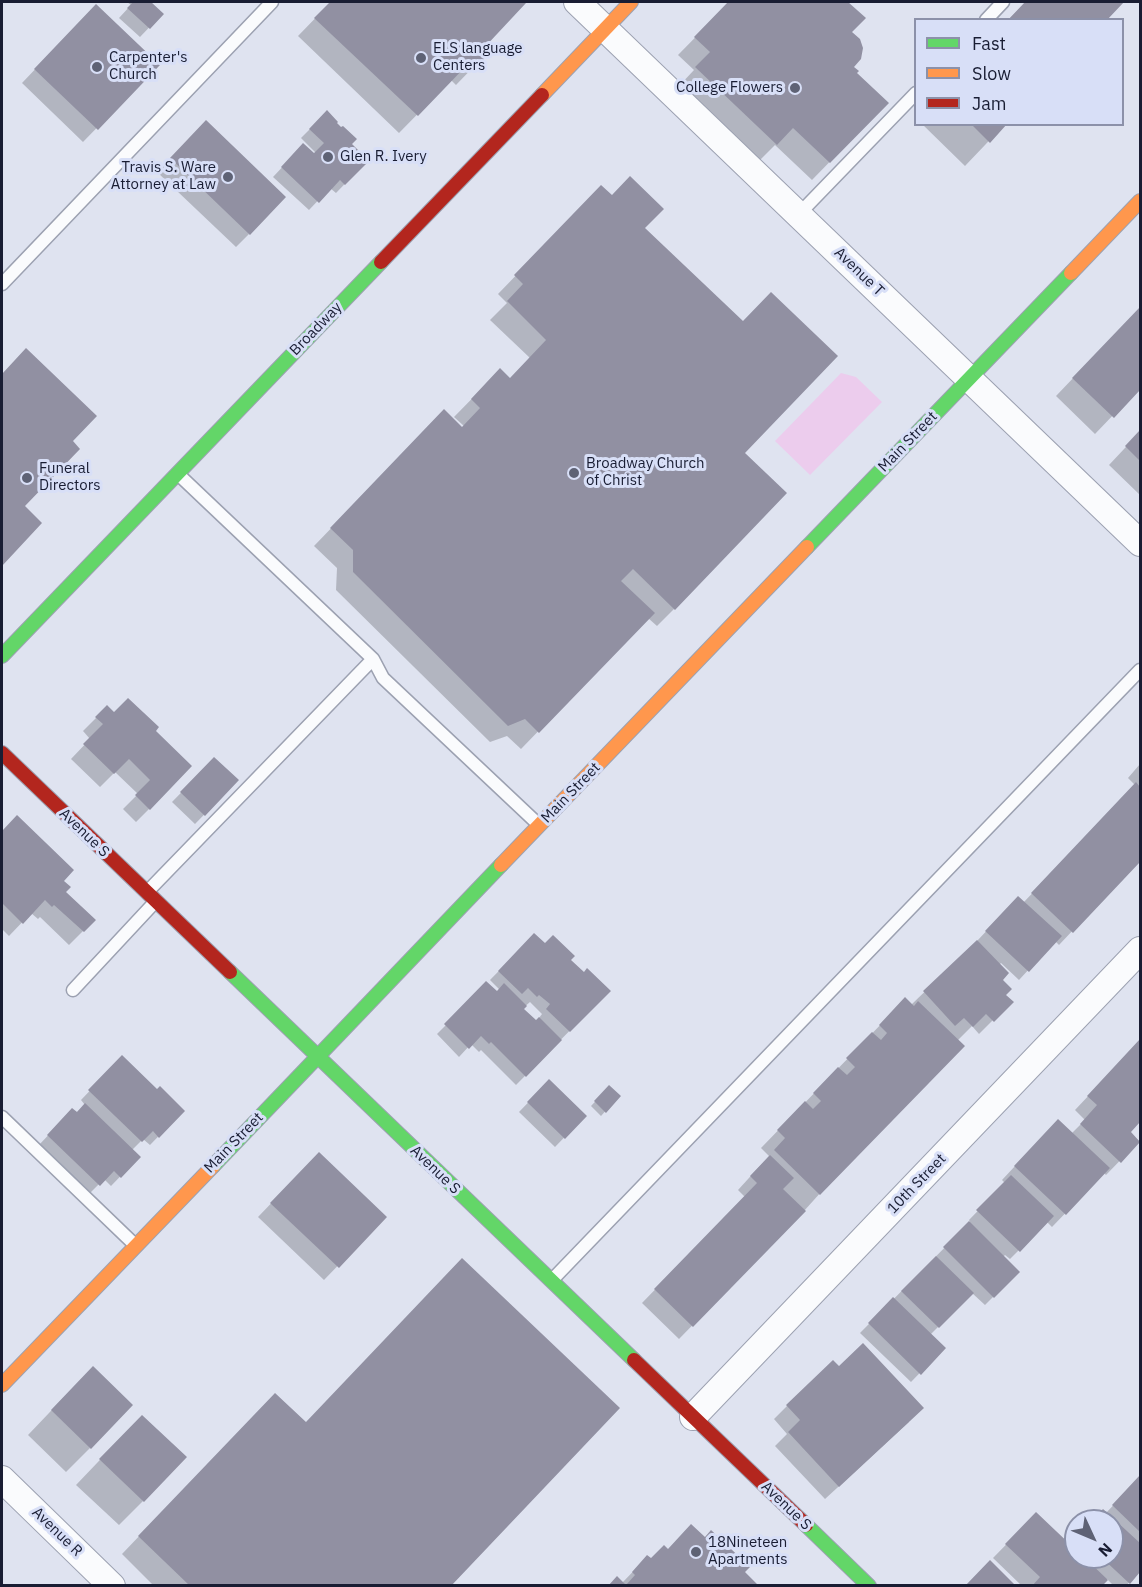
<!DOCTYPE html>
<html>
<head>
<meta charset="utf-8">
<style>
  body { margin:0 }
  #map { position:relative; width:1142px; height:1587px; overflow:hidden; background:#dfe3f0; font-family:"IBM Plex Sans",sans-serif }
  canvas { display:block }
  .frame { position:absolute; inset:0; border:3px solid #191d33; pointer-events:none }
  .legend { position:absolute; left:914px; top:18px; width:210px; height:108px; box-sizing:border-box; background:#d8dff7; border:2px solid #8c91a9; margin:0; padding:8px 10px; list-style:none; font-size:18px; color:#191d33 }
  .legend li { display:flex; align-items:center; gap:12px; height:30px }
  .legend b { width:30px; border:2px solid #8c91a9 }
  .north { position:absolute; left:1064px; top:1509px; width:60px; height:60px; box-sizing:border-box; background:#d8dff7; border:2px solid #8c91a9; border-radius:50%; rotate:134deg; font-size:16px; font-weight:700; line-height:24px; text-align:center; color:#191d33 }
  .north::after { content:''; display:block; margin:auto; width:21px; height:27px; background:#5e6275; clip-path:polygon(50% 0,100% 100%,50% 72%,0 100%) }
</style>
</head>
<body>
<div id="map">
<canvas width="1142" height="1587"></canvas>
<div class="frame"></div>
<ul class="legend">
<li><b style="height:8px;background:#63d668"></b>Fast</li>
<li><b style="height:8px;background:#ff974d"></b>Slow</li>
<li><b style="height:8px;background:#b3261e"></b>Jam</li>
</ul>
<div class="north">N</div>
</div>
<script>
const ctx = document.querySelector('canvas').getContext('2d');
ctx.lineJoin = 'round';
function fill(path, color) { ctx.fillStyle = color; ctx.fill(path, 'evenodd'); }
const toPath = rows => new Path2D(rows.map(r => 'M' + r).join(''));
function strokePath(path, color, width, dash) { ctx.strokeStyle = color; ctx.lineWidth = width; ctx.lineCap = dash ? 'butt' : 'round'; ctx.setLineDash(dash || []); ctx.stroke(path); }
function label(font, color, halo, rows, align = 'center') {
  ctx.font = font + ' "IBM Plex Sans",sans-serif'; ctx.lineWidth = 6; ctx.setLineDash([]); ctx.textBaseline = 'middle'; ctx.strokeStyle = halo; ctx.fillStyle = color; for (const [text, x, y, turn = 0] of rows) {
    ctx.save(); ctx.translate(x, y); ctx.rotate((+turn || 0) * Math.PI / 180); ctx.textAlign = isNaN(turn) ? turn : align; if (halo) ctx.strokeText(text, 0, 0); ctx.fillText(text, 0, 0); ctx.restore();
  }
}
fill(toPath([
  [841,373,856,377,882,402,810,475,775,441]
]), '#eccced');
fill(toPath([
  [127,2,149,2,162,14,140,37,119,18,131,5],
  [331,2,522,2,524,3,480,49,486,54,456,85,451,80,399,133,298,36],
  [730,2,846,2,864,18,850,32,852,67,855,73,887,103,812,180,775,145,758,162,679,86,694,70,678,55],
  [1026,2,1122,2,1105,20,1008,20],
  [83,19,158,65,83,142,22,83],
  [327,112,350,144,367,161,336,193,330,188,309,210,273,177,303,145,313,155,316,153,301,138],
  [922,124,1005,124,965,166],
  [193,135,249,234,236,247,157,172],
  [584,205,643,228,742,323,743,453,674,609,657,626,648,618,521,749,507,736,490,742,336,590,337,568,314,546,427,429,462,429,464,426,454,417,500,370,510,379,530,358,490,320,507,303,498,294],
  [1140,308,1140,387,1095,434,1056,396],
  [26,350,71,441,23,507,40,523,2,563,2,375],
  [1140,432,1140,495,1109,465],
  [107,707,114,714,153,731,149,809,136,822,123,809,138,794,115,772,100,787,71,759,90,739,83,731],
  [214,759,237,781,195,824,172,802],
  [1140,764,1140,859,1059,945,1055,941,1019,980,1001,963,999,965,1004,995,1011,1002,979,1034,972,1026,957,1041,804,1211,679,1339,642,1303,745,1197,738,1190,769,1156,761,1148,888,1017,911,1005,977,941,1009,907,1023,903,1135,785,1128,778],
  [17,817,62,881,64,892,94,920,69,945,40,917,38,919,31,913,9,936,2,929,2,833],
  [534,935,545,945,569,960,583,974,609,991,516,1085,481,1050,479,1052,471,1044,459,1057,437,1034,487,984,497,993,500,990,490,980],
  [530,1002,542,1014,536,1022,522,1009],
  [1140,1041,1140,1120,1129,1132,1139,1141,1106,1175,1104,1173,1052,1227,1047,1222,1010,1259,1005,1255,1003,1257,1018,1272,985,1305,972,1293,930,1335,944,1348,911,1382,860,1333,970,1222,969,1220,1005,1183,1002,1180,1044,1135,1071,1134,1085,1120,1075,1110],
  [122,1057,157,1091,183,1111,150,1145,143,1139,132,1150,139,1157,111,1186,104,1179,90,1193,39,1145,72,1110,76,1113,85,1105,81,1100],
  [549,1081,585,1116,555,1147,519,1112],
  [609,1087,619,1096,601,1116,591,1106],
  [306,1167,385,1217,324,1280,258,1217],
  [69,1392,90,1448,66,1472,28,1435],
  [787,1406,909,1422,825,1499,775,1446,787,1434,774,1419],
  [258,1412,449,1586,154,1586,122,1554],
  [118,1441,143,1501,119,1525,76,1485],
  [1140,1477,1140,1570,1126,1586,1114,1586,1107,1579,1100,1586,1022,1586,993,1558,1036,1514,1070,1546,1076,1539,1076,1557,1112,1557,1112,1521,1093,1521,1106,1513],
  [667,1550,743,1572,756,1586,610,1586,622,1583,647,1557,650,1560]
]), '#0003');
fill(toPath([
  [133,2,151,2,164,14,150,29,127,8],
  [330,2,524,2,526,3,483,49,489,54,474,69,469,63,418,116,314,18],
  [728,2,848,2,866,18,852,32,860,39,863,48,861,59,854,67,859,71,857,73,889,103,830,163,793,128,777,145,695,67,710,52,694,37],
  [1025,2,1124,2,1107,20,1008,20],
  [96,4,160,65,98,130,34,69],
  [327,110,338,122,337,123,341,127,343,126,357,139,352,144,369,161,345,185,340,180,319,203,281,167,303,143,314,153,324,143,309,129],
  [206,120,286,197,250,235,170,158],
  [971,124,1007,124,990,143],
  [630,176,664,209,645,228,743,321,771,292,838,356,745,453,787,493,675,610,633,569,621,581,655,613,539,733,525,719,508,726,353,572,353,550,330,528,444,409,462,427,480,408,471,399,500,368,510,378,546,340,507,301,523,284,514,275,601,185,612,195],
  [1140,307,1140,390,1114,418,1072,378],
  [26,348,97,416,73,441,80,449,25,506,42,523,2,566,2,374],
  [1140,430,1140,461,1125,446],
  [128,698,159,727,156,731,192,766,150,810,135,795,150,780,129,759,114,774,83,744,103,724,95,717,107,705,114,712],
  [214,757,239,780,205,816,180,792],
  [1136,782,1140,787,1140,862,1073,933,1031,893],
  [17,815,74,870,64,881,71,887,66,892,96,920,84,932,54,905,52,907,45,900,23,924,2,903,2,831],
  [1018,896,1062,936,1029,972,985,931],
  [534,933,545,943,553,935,575,956,571,960,584,972,587,968,611,991,570,1032,546,1009,550,1004,539,995,537,997,528,988,522,994,498,971],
  [977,940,1009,973,1003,980,1012,989,1006,995,1014,1002,994,1022,986,1014,973,1027,964,1018,955,1026,923,991],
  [486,981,497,991,504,983,527,1006,524,1009,536,1020,539,1017,562,1040,526,1077,491,1042,489,1044,481,1036,469,1049,444,1024],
  [905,997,914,1006,918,1001,965,1046,820,1195,774,1150,785,1138,777,1130,805,1101,813,1109,821,1101,813,1093,838,1067,847,1075,855,1067,846,1058,872,1032,881,1040,887,1033,879,1025],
  [1140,1039,1140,1122,1131,1132,1140,1142,1121,1163,1080,1124,1097,1105,1087,1096],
  [122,1055,157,1089,160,1086,185,1111,159,1138,153,1131,142,1142,88,1090],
  [549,1079,587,1116,565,1139,527,1102],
  [609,1085,621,1096,606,1113,594,1101],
  [85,1103,141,1157,121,1178,114,1171,100,1186,47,1135,72,1108,77,1112],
  [1058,1119,1110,1168,1066,1215,1014,1166],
  [319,1152,387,1217,339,1268,270,1203],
  [770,1155,794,1178,783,1189,806,1211,693,1327,654,1289,757,1183,750,1176],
  [1011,1175,1054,1216,1020,1252,976,1210],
  [969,1221,1020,1272,994,1298,943,1247],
  [936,1256,974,1293,939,1328,901,1291],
  [462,1258,620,1408,451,1586,190,1586,138,1536,275,1393,306,1422],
  [893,1297,946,1348,921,1375,868,1323],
  [863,1343,924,1408,839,1487,788,1432,800,1420,786,1405,833,1360,839,1366],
  [93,1366,133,1405,91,1449,51,1410],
  [142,1415,187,1457,144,1502,99,1459],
  [1140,1475,1140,1532,1112,1505],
  [1103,1509,1140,1543,1140,1572,1130,1584,1101,1557,1112,1557,1112,1521,1092,1521],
  [1036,1512,1076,1550,1076,1557,1084,1557,1108,1580,1102,1586,1032,1586,1040,1577,1005,1544],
  [691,1524,705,1537,711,1530,750,1567,745,1572,759,1586,608,1586,617,1576,626,1585,635,1575,632,1572,647,1555,651,1558,664,1545,668,1549],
  [990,1560,1016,1586,965,1586]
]), '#9190a2');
const lane = toPath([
  [986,20,1003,2],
  [799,214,916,93],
  [2,284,272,2],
  [178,474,373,659,383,678,539,825],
  [148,891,373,659],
  [73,990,155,902],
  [2,1117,135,1245],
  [552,1280,1140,670]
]);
const street = toPath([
  [577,2,1140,543],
  [693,1417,1140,950],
  [2,1479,112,1586]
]);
const fast = toPath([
  [807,547,1071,273],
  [2,656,381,262],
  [230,972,634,1360],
  [213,1166,501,865],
  [806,1525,869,1586]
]);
const slow = toPath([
  [542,95,631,2],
  [1071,273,1140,201],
  [501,865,807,547],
  [2,1385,213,1166]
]);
const jam = toPath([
  [381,262,542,95],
  [2,753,230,972],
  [634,1360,806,1525]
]);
strokePath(lane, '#9ca1b1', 15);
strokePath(street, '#9ca1b1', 28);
strokePath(fast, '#9ca1b1', 16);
strokePath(slow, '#9ca1b1', 16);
strokePath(jam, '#9ca1b1', 16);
strokePath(lane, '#fafbfd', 12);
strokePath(street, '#fafbfd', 26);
strokePath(fast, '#63d668', 14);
strokePath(slow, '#ff974d', 14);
strokePath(jam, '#b3261e', 14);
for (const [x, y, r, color] of [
  [421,58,6,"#5e6275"],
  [97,67,6,"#5e6275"],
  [795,88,6,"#5e6275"],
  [328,157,6,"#5e6275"],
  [228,177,6,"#5e6275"],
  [574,473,6,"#5e6275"],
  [27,478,6,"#5e6275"],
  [696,1552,6,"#5e6275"]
]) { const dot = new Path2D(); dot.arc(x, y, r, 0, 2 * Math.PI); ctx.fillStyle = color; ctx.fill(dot); strokePath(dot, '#d8dff7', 2); }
label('15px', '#191d33', '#d8dff7', [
  ["ELS language",433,49],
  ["Centers",433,66],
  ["Carpenter's",109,58],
  ["Church",109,75],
  ["College Flowers",783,88,"right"],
  ["Glen R. Ivery",340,157],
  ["Travis S. Ware",216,168,"right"],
  ["Attorney at Law",216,185,"right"],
  ["Broadway Church",586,464],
  ["of Christ",586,481],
  ["Funeral",39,469],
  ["Directors",39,486],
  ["18Nineteen",708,1543],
  ["Apartments",708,1560]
], 'left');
label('15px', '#191d33', '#d8dff7', [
  ["Avenue T",859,272,44],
  ["Broadway",316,329,-46],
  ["Main Street",908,442,-46],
  ["Main Street",571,793,-46],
  ["Avenue S",84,833,44],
  ["Main Street",234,1143,-46],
  ["Avenue S",435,1170,44],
  ["10th Street",917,1184,-46],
  ["Avenue S",786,1506,44],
  ["Avenue R",57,1532,44]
]);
</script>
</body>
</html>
